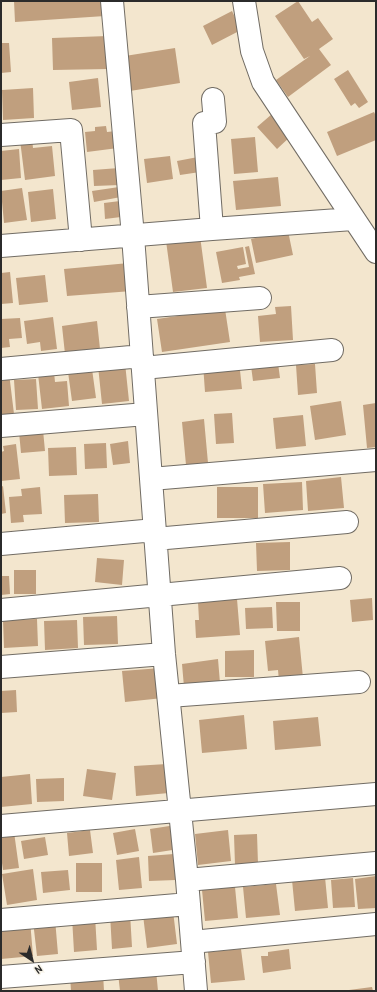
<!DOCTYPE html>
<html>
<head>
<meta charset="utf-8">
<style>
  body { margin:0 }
  #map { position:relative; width:377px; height:992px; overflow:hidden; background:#f3e6ce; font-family:"Patrick Hand",sans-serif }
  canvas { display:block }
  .frame { position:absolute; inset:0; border:2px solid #2b2b2b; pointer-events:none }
  .north { position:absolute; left:12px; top:940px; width:40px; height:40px; -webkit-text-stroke:3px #f7f3e8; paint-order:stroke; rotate:145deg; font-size:11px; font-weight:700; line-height:16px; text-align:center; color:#2b2b2b }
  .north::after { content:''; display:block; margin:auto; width:14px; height:18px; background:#2b2b2b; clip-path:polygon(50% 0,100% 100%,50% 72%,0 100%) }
</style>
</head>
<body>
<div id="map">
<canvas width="377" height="992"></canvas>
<div class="frame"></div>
<div class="north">N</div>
</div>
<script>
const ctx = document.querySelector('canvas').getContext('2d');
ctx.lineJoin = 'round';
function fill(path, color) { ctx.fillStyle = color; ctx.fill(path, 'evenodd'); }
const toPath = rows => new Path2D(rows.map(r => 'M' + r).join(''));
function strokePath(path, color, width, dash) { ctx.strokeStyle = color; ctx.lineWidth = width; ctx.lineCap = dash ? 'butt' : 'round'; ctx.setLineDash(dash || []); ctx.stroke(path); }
fill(toPath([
  [14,1,104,1,105,16,15,22],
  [298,1,312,22,318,18,333,39,319,49,331,65,288,97,276,80,310,56,304,59,275,16],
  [232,11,241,30,212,45,203,26],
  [108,36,108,69,53,70,52,38],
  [1,43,9,43,11,72,1,73],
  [175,48,180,83,130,91,125,56],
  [348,70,368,102,359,108,355,103,351,106,334,79],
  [98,78,101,107,72,110,69,82],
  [33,88,34,118,3,120,2,90],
  [374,112,376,116,376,140,337,156,327,132],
  [272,114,291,136,277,149,257,127],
  [106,126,107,132,116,131,118,148,87,152,85,132,95,131,95,127],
  [255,137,258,172,234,174,231,139],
  [32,138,33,148,52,146,55,176,25,180,20,140],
  [19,149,21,178,1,180,1,151],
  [170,156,173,179,147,183,144,159],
  [198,157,200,172,180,175,177,161],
  [119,168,120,185,94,186,93,170],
  [278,177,281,206,236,210,233,181],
  [119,187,121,197,94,202,92,191],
  [22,188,27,220,4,223,1,191],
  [53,189,56,219,31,222,28,192],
  [120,201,121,217,105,219,104,203],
  [288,231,293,255,256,263,251,239],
  [200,236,207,288,173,292,166,241],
  [249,246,255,274,239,277,240,280,222,283,216,252,243,247,246,264,237,266,238,269,249,267,245,247],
  [129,263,132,291,67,296,64,269],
  [10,272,13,303,1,304,1,273],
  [45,275,48,302,19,305,16,278],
  [291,306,293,340,260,342,258,316,276,314,275,307],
  [225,309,230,342,162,352,157,319],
  [53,317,57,349,41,351,40,342,27,344,24,321],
  [20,318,22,338,9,339,10,347,1,348,1,319],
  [97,321,100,349,65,354,62,326],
  [239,361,242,389,205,392,203,364],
  [125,363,129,401,102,404,98,366],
  [278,363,280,378,253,381,251,366],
  [315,364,317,393,298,395,296,365],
  [92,369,96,398,72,401,68,372],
  [54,372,55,382,67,381,69,406,42,409,38,374],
  [9,373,14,414,1,416,1,374],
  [36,379,38,409,16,410,14,380],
  [341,401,346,435,315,440,310,406],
  [376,403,376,447,367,448,363,405],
  [232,413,234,443,216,444,214,414],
  [303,415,306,446,276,449,273,418],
  [204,419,208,463,186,465,182,422],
  [43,430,45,451,21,453,19,432],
  [128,441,130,463,113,465,110,444],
  [106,443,107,468,85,469,84,444],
  [16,444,20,479,1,481,1,452,4,451,3,446],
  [76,447,77,475,49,476,48,448],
  [341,477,344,508,308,511,306,481],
  [302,482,303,510,265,513,263,484],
  [3,486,6,513,1,514,1,487],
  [40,487,42,514,23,515,24,522,11,523,9,497,22,496,21,489],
  [217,487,258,487,258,518,217,518],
  [98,494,99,522,65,523,64,495],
  [290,542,290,570,257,571,256,543],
  [97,558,124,560,122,585,95,582],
  [14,570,36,570,36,594,14,594],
  [1,576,9,576,10,594,1,595],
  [372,598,373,620,352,622,350,600],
  [237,599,240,635,196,638,195,620,199,620,198,602],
  [276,602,300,602,300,631,277,631],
  [272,607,273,628,246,629,245,608],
  [117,616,118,644,84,645,83,617],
  [37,619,38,646,4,648,3,620],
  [77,620,78,648,45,650,44,621],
  [299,637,303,678,279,681,278,670,268,671,265,641],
  [254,650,254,677,225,677,225,651],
  [218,659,220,683,184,687,182,664],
  [161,668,163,698,125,702,122,671],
  [16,690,17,712,1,713,1,691],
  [244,715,247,749,202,753,199,720],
  [318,717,321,746,275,750,273,721],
  [167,764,169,793,136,796,134,766],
  [87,769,116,773,112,800,83,796],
  [30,774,32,804,1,807,1,777],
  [64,778,64,801,37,802,36,779],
  [176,825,179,849,153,853,150,829],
  [135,829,139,851,117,855,113,833],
  [90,830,93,853,69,856,67,833],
  [228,830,231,861,198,865,195,834],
  [14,832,19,868,3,870,1,856,1,834],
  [257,834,258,864,235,865,234,835],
  [45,837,48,855,24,859,21,841],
  [174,854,176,880,149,881,148,856],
  [139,857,142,888,119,890,116,860],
  [76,863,102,863,102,892,76,892],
  [33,869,37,900,7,905,2,874],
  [68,870,70,890,43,893,41,872],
  [376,876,376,908,358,909,355,879],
  [325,877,328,908,295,911,292,880],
  [353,878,355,907,333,908,331,880],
  [276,884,280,915,246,918,243,887],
  [235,887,238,918,205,921,202,890],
  [173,911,177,944,147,948,143,915],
  [130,913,132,947,112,949,110,914],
  [95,916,97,950,74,952,72,917],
  [55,919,58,954,37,956,33,921],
  [30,920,33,956,1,959,1,923],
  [241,949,245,980,211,983,208,952],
  [289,949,291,969,263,973,261,956,268,956,268,952],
  [156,970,158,991,120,991,118,973],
  [103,973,104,991,71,991,70,975],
  [372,987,373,991,349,991,349,990]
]), '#c09f7e');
const minor = toPath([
  [112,1,133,236,164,654,187,880,196,991],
  [244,1,252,51,263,82,376,252],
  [1,135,71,130,81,240],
  [212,229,204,123,215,122,213,99],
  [1,246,212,229,353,219],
  [138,307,260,298],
  [143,368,332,350],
  [1,369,142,356],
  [1,426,146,414],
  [151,479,376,460],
  [155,539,347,522],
  [1,544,155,530],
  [1,610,340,578],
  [1,667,164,654],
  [169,696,359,682],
  [1,826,376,794],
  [187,880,376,863],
  [1,920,189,904],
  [192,942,376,924],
  [1,977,194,962]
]);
strokePath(minor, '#716c64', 24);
strokePath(minor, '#fff', 22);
</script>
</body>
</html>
